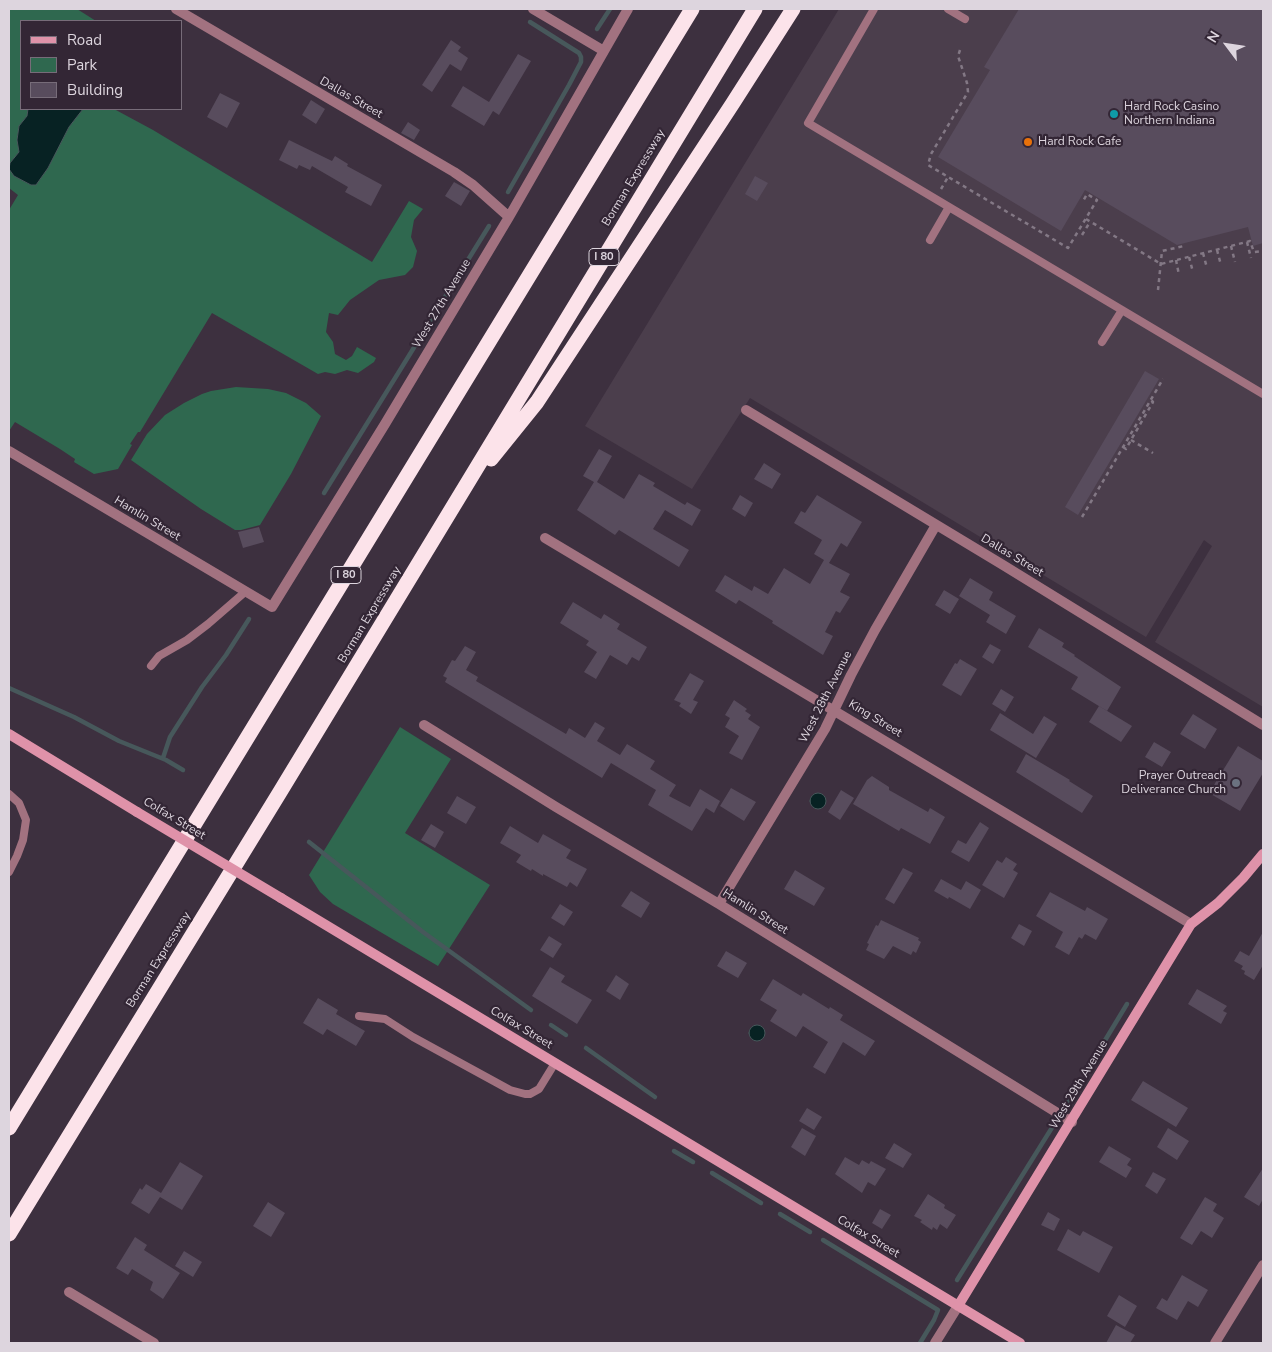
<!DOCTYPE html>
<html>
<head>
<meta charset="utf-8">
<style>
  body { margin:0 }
  #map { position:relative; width:1272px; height:1352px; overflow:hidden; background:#3d303f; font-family:"Nunito Sans",sans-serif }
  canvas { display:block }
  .frame { position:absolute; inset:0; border:10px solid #ddd5de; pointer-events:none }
  .legend { position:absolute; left:20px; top:20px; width:162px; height:90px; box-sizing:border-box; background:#332635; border:1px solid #776c79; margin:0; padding:6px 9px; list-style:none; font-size:15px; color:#ddd5de }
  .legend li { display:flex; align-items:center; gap:10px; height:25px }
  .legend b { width:25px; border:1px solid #776c79 }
  .north { position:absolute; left:1202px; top:20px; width:50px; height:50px; -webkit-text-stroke:4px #332635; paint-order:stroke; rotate:301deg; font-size:14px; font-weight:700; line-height:20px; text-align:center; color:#ddd5de }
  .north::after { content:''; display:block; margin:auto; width:18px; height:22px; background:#ddd5de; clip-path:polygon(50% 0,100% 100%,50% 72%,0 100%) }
</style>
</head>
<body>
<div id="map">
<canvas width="1272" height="1352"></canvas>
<div class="frame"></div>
<ul class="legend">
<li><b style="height:6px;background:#df92a9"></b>Road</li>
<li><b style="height:14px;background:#2f684f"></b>Park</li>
<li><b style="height:14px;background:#584c5d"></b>Building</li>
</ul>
<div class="north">N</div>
</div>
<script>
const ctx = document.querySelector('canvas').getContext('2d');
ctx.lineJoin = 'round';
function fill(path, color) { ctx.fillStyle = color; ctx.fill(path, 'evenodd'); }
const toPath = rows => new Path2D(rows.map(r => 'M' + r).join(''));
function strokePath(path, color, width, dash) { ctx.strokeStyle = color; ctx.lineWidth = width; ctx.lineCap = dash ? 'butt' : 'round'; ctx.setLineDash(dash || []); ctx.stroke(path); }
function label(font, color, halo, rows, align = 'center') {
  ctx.font = font + ' "Nunito Sans",sans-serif'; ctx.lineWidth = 4.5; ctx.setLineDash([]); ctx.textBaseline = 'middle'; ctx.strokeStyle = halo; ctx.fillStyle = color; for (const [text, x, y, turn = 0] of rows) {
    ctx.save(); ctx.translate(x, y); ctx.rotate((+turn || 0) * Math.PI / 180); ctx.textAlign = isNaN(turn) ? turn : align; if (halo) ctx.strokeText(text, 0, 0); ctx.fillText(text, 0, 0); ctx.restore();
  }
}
fill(toPath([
  [839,9,1263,9,1263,707,1155,642,1212,546,1204,540,1146,637,750,398,692,489,585,426]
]), '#4b3e4c');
fill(toPath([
  [9,9,77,9,96,21,21,21,21,109,28,109,27,116,19,126,17,140,19,152,10,163,14,176,31,185,36,185,48,168,69,127,83,109,114,109,153,130,372,262,409,201,423,209,414,220,411,237,417,251,413,267,405,275,379,280,350,300,338,315,329,313,326,332,333,342,335,354,346,360,352,356,357,347,376,358,374,362,358,373,347,370,335,374,325,372,318,374,212,313,140,432,138,432,130,444,132,445,118,469,94,474,74,462,75,459,60,449,15,422,9,431,9,210,18,195,9,188],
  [236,387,268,389,286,393,306,403,321,416,291,474,260,525,241,530,235,530,201,509,131,460,147,434,165,415,184,403,202,394,211,391],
  [400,727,451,759,405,833,490,885,438,966,333,904,320,892,309,875]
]), '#2f684f');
const water = toPath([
  [28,109,83,109,69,127,48,168,36,185,31,185,14,176,9,169,10,163,19,152,17,140,19,126,27,116,28,109],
  '810 801a8 8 0 1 1 16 0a8 8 0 1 1-16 0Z',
  '749 1033a8 8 0 1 1 16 0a8 8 0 1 1-16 0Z'
]);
fill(water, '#072223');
strokePath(water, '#47585b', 1);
strokePath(toPath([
  [597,29,610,9],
  [508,192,569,85,581,62,581,57,579,53,530,22],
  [440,305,489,226],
  [324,493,431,320],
  [9,688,74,717,119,741,166,760,183,770],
  [163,758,170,737,202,687,226,655,249,619],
  [309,842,423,932,531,1010],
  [551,1025,566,1035],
  [1101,1047,1127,1004],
  [586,1048,655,1097],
  [1066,1104,1074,1091],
  [674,1151,693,1162],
  [712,1173,761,1203],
  [780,1214,810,1232],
  [823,1240,938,1310,934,1320,920,1343],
  [957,1280,1053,1126]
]), '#47585b', 4.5);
fill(toPath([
  [1019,9,1263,9,1263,243,1253,246,1248,227,1177,245,1085,190,1061,231,938,157,990,70,984,67],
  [451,40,461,47,458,51,468,58,461,71,450,64,432,92,422,85],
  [518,54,531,61,499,115,493,111,484,126,451,106,463,86,489,102],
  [220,93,240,103,227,128,207,117],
  [311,100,325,109,316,124,302,115],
  [408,122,420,130,414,140,401,133],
  [289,140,332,161,335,156,348,164,347,166,382,185,371,206,345,192,348,187,312,166,310,170,299,165,297,169,279,160],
  [755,176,768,183,757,201,745,194],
  [454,182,470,191,461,206,445,196],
  [1145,371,1159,379,1078,515,1065,507],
  [599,449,612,456,597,482,624,499,639,474,655,483,653,486,685,505,687,502,701,510,692,526,665,510,653,529,689,550,679,567,619,530,615,535,577,510,594,482,583,476],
  [764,463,781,474,772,489,754,479],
  [740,495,753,503,745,517,732,509],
  [817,495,862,522,847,547,841,543,829,563,850,574,840,592,850,597,840,613,836,611,825,632,833,636,823,655,772,623,773,621,739,600,736,604,715,591,725,575,752,591,754,586,768,594,784,568,810,584,824,560,814,554,822,540,794,523,801,511,805,513],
  [259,527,264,542,243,548,238,532],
  [970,578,993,592,989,600,1016,616,1006,634,986,622,990,615,959,596],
  [944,590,959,599,950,614,935,605],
  [573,602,601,619,604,614,620,624,617,629,647,647,639,661,632,657,627,665,610,655,596,679,584,672,597,652,586,645,589,641,560,623],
  [1039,628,1064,643,1062,647,1075,655,1074,656,1121,687,1107,711,1071,689,1078,677,1028,647],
  [990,644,1001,650,993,664,982,657],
  [465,646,476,652,466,670,478,677,476,681,566,734,569,728,585,738,595,722,605,728,597,741,620,755,627,744,655,761,650,769,676,785,669,796,690,807,700,789,720,801,714,813,706,808,692,831,648,805,656,790,611,763,602,778,445,682,447,678,443,676,452,660,455,661],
  [960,659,977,669,961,696,942,685,955,663,957,664],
  [690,673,704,681,693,700,698,702,691,714,679,706,681,703,674,700],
  [1001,689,1014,697,1005,712,992,704],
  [734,700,747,709,745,711,751,715,748,719,760,727,742,760,729,753,739,736,725,727,730,718,725,715],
  [1099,706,1132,726,1121,742,1089,722],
  [1000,713,1033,734,1044,716,1057,724,1036,758,990,730],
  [1193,714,1217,729,1205,749,1180,734],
  [1154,742,1171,752,1162,767,1145,757],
  [1238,746,1263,761,1263,773,1240,811,1209,793],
  [1026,754,1070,780,1069,781,1093,796,1082,813,1016,772],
  [872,776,889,787,889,790,928,812,930,808,945,817,930,844,901,828,899,831,853,804,867,780],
  [731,788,756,802,744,821,720,806],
  [841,790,854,798,840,820,828,812],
  [457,796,476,807,466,824,447,813],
  [980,822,989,828,969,862,951,852,958,840,966,844],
  [431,824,444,832,435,848,421,840],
  [510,826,538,843,543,834,571,850,566,858,587,869,577,887,570,882,567,887,543,874,543,876,532,869,531,871,516,862,521,855,500,843],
  [1006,857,1017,864,1013,870,1018,873,1004,898,982,885,997,860,1002,863],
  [903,868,913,873,894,904,885,899],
  [795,870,825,888,814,906,784,889],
  [941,879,961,890,966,881,981,890,970,909,949,897,948,899,934,891],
  [631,891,650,903,641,918,621,906],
  [1050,892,1085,911,1087,907,1108,919,1096,940,1085,934,1082,939,1079,937,1069,955,1055,947,1063,932,1036,916],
  [560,904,573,912,564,926,551,918],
  [881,920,919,938,918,940,921,942,916,953,913,951,911,955,893,946,884,959,866,950,869,944,867,943,876,925,878,926],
  [1019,924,1032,931,1024,946,1011,938],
  [1263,932,1263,965,1254,980,1244,974,1245,971,1241,969,1243,966,1234,961,1240,951,1249,956],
  [549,936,562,944,553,958,540,950],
  [726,951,747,963,738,978,717,966],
  [550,967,565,976,561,982,592,1000,577,1024,532,996],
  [616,975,629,984,620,1000,606,991],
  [773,979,801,996,803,993,829,1009,830,1007,843,1015,840,1020,875,1041,865,1056,843,1042,825,1074,813,1067,828,1042,803,1026,796,1037,770,1021,777,1010,760,1000],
  [1197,989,1227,1006,1223,1011,1227,1013,1221,1024,1188,1004],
  [318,998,338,1010,336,1014,365,1031,356,1046,327,1029,323,1035,303,1023],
  [1143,1081,1188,1108,1176,1127,1131,1100],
  [807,1108,822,1117,814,1130,799,1121],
  [802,1128,816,1136,805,1156,791,1147],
  [1168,1128,1189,1141,1177,1160,1157,1147],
  [894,1143,912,1154,903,1168,885,1158],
  [1109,1146,1131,1159,1127,1165,1132,1168,1126,1178,1099,1162],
  [845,1157,859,1165,862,1160,869,1164,871,1161,886,1169,875,1186,868,1182,862,1193,835,1174],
  [180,1162,203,1176,182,1210,160,1197,149,1214,131,1203,140,1188,142,1190,146,1184,161,1193],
  [1263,1168,1263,1199,1259,1206,1244,1197],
  [1153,1172,1166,1179,1157,1194,1145,1186],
  [928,1194,945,1205,944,1208,956,1215,947,1229,940,1224,937,1230,933,1227,932,1230,920,1222,922,1220,914,1216],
  [1205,1197,1217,1204,1213,1211,1224,1218,1212,1238,1201,1231,1192,1245,1180,1238],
  [268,1202,285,1213,271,1237,253,1226],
  [880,1209,891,1215,882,1229,872,1223],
  [1048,1212,1060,1219,1054,1231,1041,1225],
  [1068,1229,1080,1236,1083,1231,1113,1247,1099,1273,1057,1250],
  [135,1237,147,1245,144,1250,180,1273,163,1299,150,1290,153,1282,132,1269,128,1275,116,1268],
  [184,1251,202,1262,193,1277,175,1266],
  [1182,1275,1208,1290,1198,1307,1188,1301,1177,1320,1156,1308,1162,1298,1167,1301],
  [1119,1295,1137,1306,1125,1327,1107,1316],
  [1116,1325,1135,1335,1130,1343,1106,1343]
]), '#584c5d');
strokePath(toPath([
  [1038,10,1038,9],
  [960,50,958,56,967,83,968,92,931,154,928,165,1068,248,1097,200,1087,194,1083,201],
  [941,189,948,177],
  [1086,219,1161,264,1250,241,1254,252,1263,251],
  [1082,235,1090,222],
  [1247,242,1251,258],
  [1231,246,1235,262],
  [1217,250,1221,265],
  [1203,253,1207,268],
  [1189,257,1193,272],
  [1176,260,1179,275],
  [1158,290,1162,251,1184,246],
  [1131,440,1153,453],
  [1123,447,1126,449,1131,440,1153,402,1151,400],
  [1082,517,1163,379]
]), '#837885', 2.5, [4, 4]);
strokePath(toPath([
  [874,9,808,123,1263,394],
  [948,9,965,19],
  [930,240,949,207],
  [1102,342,1122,310],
  [151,666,159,656,187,640,208,624,245,592],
  [9,794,19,803,26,820,23,840,17,856,9,872],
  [359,1016,385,1019,413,1037,510,1090,525,1094,530,1094,539,1089,555,1063]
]), '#a27280', 8);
strokePath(toPath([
  [176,9,454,172,473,185,509,217],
  [533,9,604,51],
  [746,410,1003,565,1263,725],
  [9,451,272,607,385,424,509,217,628,9],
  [545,538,1191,924],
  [424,725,556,807,719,904,1072,1122],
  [719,904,825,729,851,675,875,630,936,525],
  [69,1292,154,1343],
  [935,1343,958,1306],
  [1215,1343,1263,1265]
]), '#a27280', 10);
strokePath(toPath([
  [9,734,137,812],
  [281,898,1020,1343],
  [958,1306,1191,924,1218,903,1243,878,1263,854]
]), '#df92a9', 10);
strokePath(toPath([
  [491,459,537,402,733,103,793,9],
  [9,1128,692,9],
  [9,1234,280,792,755,9]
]), '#fce3ea', 15);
strokePath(toPath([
  [137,812,281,898]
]), '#df92a9', 10);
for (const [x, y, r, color] of [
  [1114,114,5,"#0f9aa8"],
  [1028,142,5,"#e8710a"],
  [1236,783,5,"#6b7280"]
]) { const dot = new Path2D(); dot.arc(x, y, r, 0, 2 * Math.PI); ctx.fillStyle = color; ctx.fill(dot); strokePath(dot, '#332635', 2); }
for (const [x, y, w] of [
  [604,257,30],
  [346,575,30]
]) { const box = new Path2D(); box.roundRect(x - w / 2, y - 8.5, w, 17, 4); ctx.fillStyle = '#332635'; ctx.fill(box); strokePath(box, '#ddd5de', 1); }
label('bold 11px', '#ddd5de', null, [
  ["I 80",604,257],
  ["I 80",346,575]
]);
label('12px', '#ddd5de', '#332635', [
  ["Dallas Street",351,98,30],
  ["Borman Expressway",634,178,-59],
  ["West 27th Avenue",442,304,-59],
  ["Hamlin Street",147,519,31],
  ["Dallas Street",1012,556,31],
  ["Borman Expressway",370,615,-59],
  ["West 28th Avenue",826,697,-63],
  ["King Street",875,719,31],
  ["Colfax Street",174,819,31],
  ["Hamlin Street",755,912,32],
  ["Borman Expressway",159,960,-58],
  ["Colfax Street",521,1028,31],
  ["West 29th Avenue",1079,1085,-59],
  ["Colfax Street",868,1237,31]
]);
label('12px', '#ddd5de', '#332635', [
  ["Hard Rock Casino",1124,107],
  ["Northern Indiana",1124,121],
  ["Hard Rock Cafe",1038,142],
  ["Prayer Outreach",1226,776,"right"],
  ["Deliverance Church",1226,790,"right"]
], 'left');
</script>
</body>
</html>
